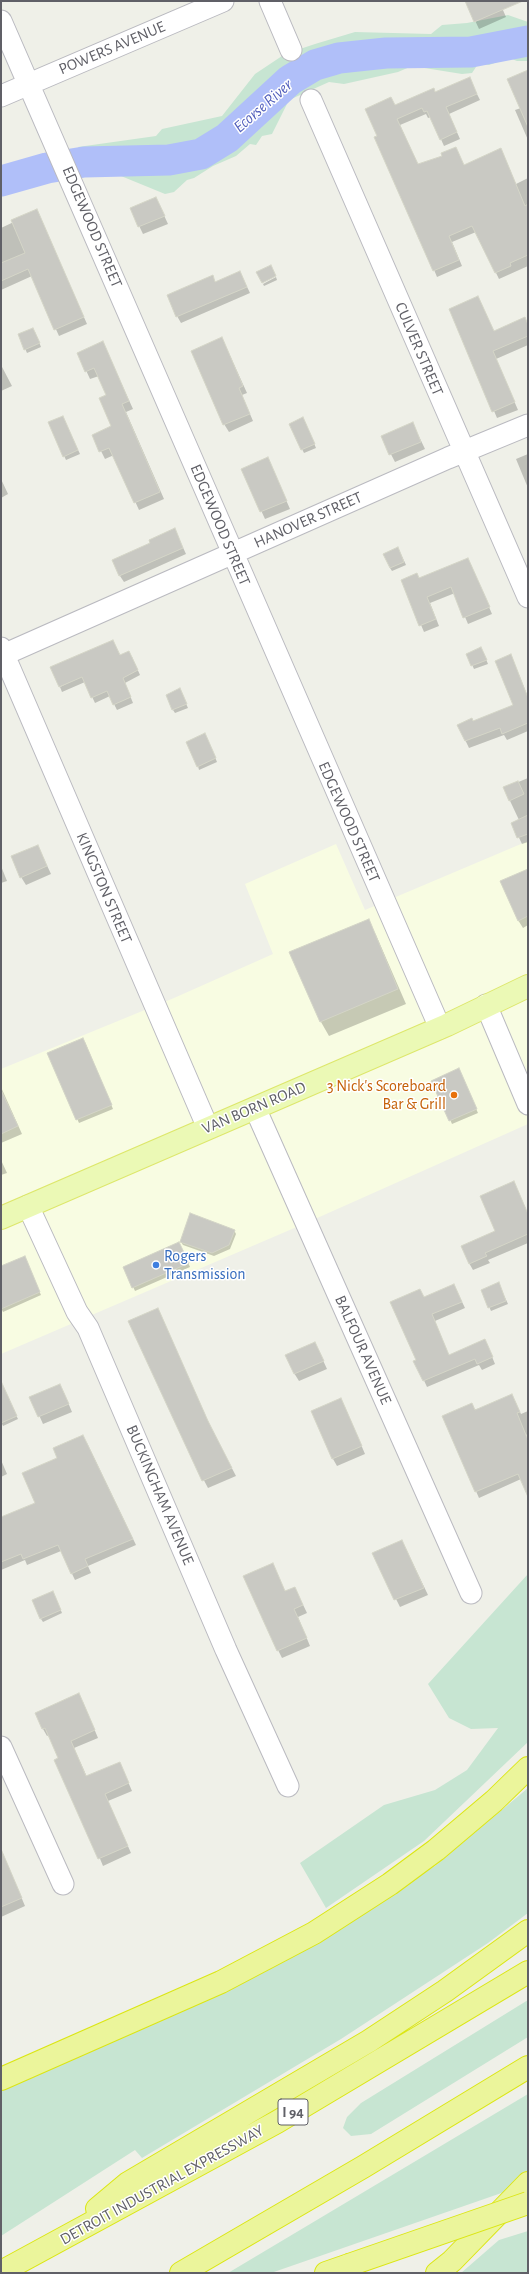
<!DOCTYPE html>
<html>
<head>
<meta charset="utf-8">
<style>
  body { margin:0 }
  #map { position:relative; width:529px; height:2274px; overflow:hidden; background:#eff0e8; font-family:"Alegreya Sans",sans-serif }
  canvas { display:block }
  .frame { position:absolute; inset:0; border:2px solid #606067; pointer-events:none }
</style>
</head>
<body>
<div id="map">
<canvas width="529" height="2274"></canvas>
<div class="frame"></div>
</div>
<script>
const ctx = document.querySelector('canvas').getContext('2d');
ctx.lineJoin = 'round';
function fill(path, color) { ctx.fillStyle = color; ctx.fill(path, 'evenodd'); }
const toPath = rows => new Path2D(rows.map(r => 'M' + r).join(''));
function strokePath(path, color, width, dash) { ctx.strokeStyle = color; ctx.lineWidth = width; ctx.lineCap = dash ? 'butt' : 'round'; ctx.setLineDash(dash || []); ctx.stroke(path); }
function label(font, color, halo, rows, align = 'center') {
  ctx.font = font + ' "Alegreya Sans",sans-serif'; ctx.lineWidth = 3; ctx.setLineDash([]); ctx.textBaseline = 'middle'; ctx.strokeStyle = halo; ctx.fillStyle = color; for (const [text, x, y, turn = 0] of rows) {
    ctx.save(); ctx.translate(x, y); ctx.rotate((+turn || 0) * Math.PI / 180); ctx.textAlign = isNaN(turn) ? turn : align; if (halo) ctx.strokeText(text, 0, 0); ctx.fillText(text, 0, 0); ctx.restore();
  }
}
fill(toPath([
  [528,841,528,1124,306,1223,1,1354,1,1069,174,998,273,954,245,884,336,844,365,910]
]), '#f8fce2');
fill(toPath([
  [508,15,528,22,528,61,517,61,509,58,489,65,478,64,472,73,462,74,412,66,398,72,344,84,329,82,289,100,272,134,262,136,256,145,250,144,236,156,213,166,194,178,187,180,174,192,165,194,121,176,100,175,86,169,78,147,156,136,162,129,222,116,255,74,285,54,315,44,355,32,431,34,442,25,467,23],
  [528,1574,528,1742,424,1841,326,1908,300,1863,384,1805,435,1790,467,1770,498,1728,471,1729,449,1718,428,1684],
  [528,1788,528,1913,488,1943,341,2039,142,2158,135,2150,1,2236,1,2091,201,2003,435,1866],
  [528,2000,528,2037,371,2134,351,2136,343,2128,347,2117,361,2103],
  [528,2094,528,2172,513,2189,271,2273,228,2273],
  [528,2231,528,2273,461,2273,499,2240]
]), '#c7e5d2');
fill(toPath([
  [466,1,499,1,506,17,479,29],
  [528,71,528,140,515,110,521,108],
  [469,78,480,100,449,114,460,139,444,146,431,117,428,118,426,114,400,125,418,165,464,166,504,156,516,184,528,178,528,266,499,279,476,232,452,242,462,266,437,277,379,136,395,106,435,93],
  [156,198,168,224,143,234,131,209],
  [37,211,87,324,59,336,32,276,1,290,1,228],
  [240,272,250,293,181,323,177,316,212,276,216,283],
  [276,277,277,280,264,286,263,284],
  [478,297,494,332,524,318,528,325,528,345,496,359,518,410,497,418,451,309],
  [35,332,41,347,27,353,19,335],
  [222,338,247,393,242,395,253,421,229,432,224,424],
  [103,343,133,409,126,412,164,499,139,510,114,455,105,459,93,435,112,427,107,395,99,376,90,379,78,353],
  [1,365,12,386,1,391],
  [64,420,80,454,66,460,49,423],
  [305,422,316,448,304,453,302,449],
  [413,424,425,449,395,462,382,437],
  [528,454,528,488,516,459],
  [271,466,290,509,265,519,242,469],
  [1,479,8,494,1,498],
  [175,530,186,554,124,582,120,576,152,544],
  [400,552,406,565,392,571,390,568],
  [471,565,492,614,468,624,455,593,430,603,439,626,424,632,402,580,419,579],
  [483,652,488,664,474,669,467,654],
  [511,655,528,697,528,731,507,740,504,735,469,748,458,725,473,722,514,705],
  [120,656,132,657,140,675,125,683,133,703,117,710,110,696,95,703,85,682,62,692,60,687],
  [181,693,188,708,175,713,173,710],
  [207,738,217,762,199,770,198,766],
  [528,778,528,842,522,844,512,823,519,820,504,788],
  [38,846,51,874,26,885,21,877],
  [1,866,7,881,1,883],
  [528,870,528,925,523,928,518,920],
  [368,920,376,935,406,1004,329,1036,321,1022],
  [85,1042,113,1109,79,1123,48,1053],
  [460,1073,478,1113,452,1124,433,1081],
  [1,1087,22,1134,1,1143],
  [1,1160,7,1173,1,1175],
  [517,1189,528,1214,528,1243,488,1260,490,1263,473,1270,469,1263,497,1232],
  [234,1230,236,1234,230,1249,214,1256,183,1245,181,1242],
  [179,1243,190,1267,135,1291,124,1267],
  [26,1261,41,1295,3,1312,1,1308,1,1267],
  [454,1285,465,1308,435,1321,449,1356,488,1347,495,1364,482,1370,479,1365,427,1387,415,1361,417,1360,424,1298],
  [500,1287,508,1304,491,1311,482,1291],
  [158,1309,212,1430,236,1476,208,1488,189,1452,129,1321],
  [315,1343,327,1369,299,1381,294,1373],
  [64,1393,72,1412,43,1424,31,1397],
  [515,1401,521,1414,528,1411,528,1434,526,1435,528,1440,528,1482,521,1479,479,1498,443,1416],
  [1,1403,10,1403,18,1419,3,1426,1,1422],
  [345,1407,365,1454,337,1466,333,1459],
  [87,1443,136,1545,88,1566,91,1573,75,1580,61,1551,27,1565,25,1560,1,1570,1,1518,37,1503,59,1458],
  [1,1460,7,1474,1,1477],
  [406,1549,428,1595,400,1607,386,1579],
  [295,1588,307,1613,298,1617,310,1646,282,1658,278,1650,286,1592],
  [55,1596,62,1613,43,1622,41,1619],
  [83,1702,98,1738,74,1748,87,1777,123,1770,132,1791,108,1801,131,1853,103,1866,49,1735,47,1736,43,1729],
  [1,1849,25,1906,1,1917]
]), '#0003');
strokePath(toPath([
  [1,181,47,168,84,162,169,160,201,154,227,138,290,80,315,65,339,58,386,53,471,52,528,41]
]), '#b0bff9', 31);
const building = toPath([
  [465,1,523,1,474,22,465,1],
  [528,70,528,127,507,79,528,70],
  [470,77,477,94,446,107,457,132,440,140,427,111,424,112,422,108,397,119,418,164,442,156,441,153,456,147,464,165,501,148,525,206,528,204,528,255,510,263,511,266,495,273,472,226,449,236,459,260,433,271,374,137,377,136,365,109,391,97,395,105,434,88,435,92,470,77],
  [156,197,165,216,138,227,130,208,156,197],
  [37,209,84,317,54,330,28,269,1,281,1,263,25,253,11,220,37,209],
  [271,265,276,276,262,283,256,272,271,265],
  [240,271,247,287,176,317,167,295,213,275,215,282,240,271],
  [478,296,494,331,525,317,528,325,528,336,493,351,515,402,492,412,449,309,478,296],
  [33,328,40,343,24,350,18,334,33,328],
  [222,337,243,386,239,388,250,414,223,425,191,351,222,337],
  [103,341,129,401,122,404,160,492,134,503,109,448,99,452,92,435,111,426,99,398,106,395,94,368,85,372,77,353,103,341],
  [63,416,78,450,63,457,48,422,63,416],
  [303,417,315,444,301,450,289,424,303,417],
  [413,422,421,442,389,455,381,436,413,422],
  [268,457,287,501,260,512,241,469,268,457],
  [175,528,183,548,119,576,112,560,150,543,149,540,175,528],
  [398,547,404,562,390,568,383,554,398,547],
  [468,558,490,607,463,618,451,587,427,597,436,619,419,626,401,580,417,573,419,578,468,558],
  [113,640,120,655,129,651,138,670,123,678,131,697,113,705,107,691,91,698,82,677,59,687,50,667,113,640],
  [481,647,487,660,471,666,466,654,481,647],
  [511,654,528,698,528,723,502,734,500,728,465,741,457,725,472,718,473,721,513,705,495,661,511,654],
  [180,688,187,704,172,710,166,695,180,688],
  [205,733,216,758,197,767,186,742,205,733],
  [518,781,524,794,509,801,503,787,518,781],
  [528,815,528,834,517,838,511,823,528,815],
  [38,845,47,866,20,878,11,856,38,845],
  [528,869,528,916,518,921,500,881,528,869],
  [369,919,398,989,320,1022,289,952,369,919],
  [83,1038,112,1105,76,1120,47,1053,83,1038],
  [459,1068,477,1109,449,1121,431,1081,459,1068],
  [1,1090,18,1126,1,1134,1,1090],
  [514,1181,528,1214,528,1234,485,1253,487,1256,469,1264,461,1246,495,1231,480,1196,514,1181],
  [190,1213,235,1230,229,1245,212,1253,180,1242,190,1213],
  [179,1242,189,1263,132,1288,123,1267,179,1242],
  [25,1256,40,1292,1,1309,1,1266,25,1256],
  [499,1282,506,1301,488,1308,481,1290,499,1282],
  [454,1284,462,1302,432,1314,449,1355,485,1339,493,1357,477,1364,475,1359,423,1381,413,1361,416,1360,390,1302,420,1289,424,1297,454,1284],
  [158,1308,208,1421,232,1468,202,1481,128,1321,158,1308],
  [315,1342,324,1361,294,1374,285,1355,315,1342],
  [1,1381,17,1416,1,1423,1,1381],
  [60,1384,69,1404,38,1417,29,1397,60,1384],
  [512,1394,520,1412,517,1413,528,1440,528,1497,518,1474,475,1492,442,1416,472,1403,475,1410,512,1394],
  [341,1398,362,1446,332,1459,311,1411,341,1398],
  [83,1435,133,1539,85,1559,88,1566,71,1574,58,1545,23,1559,21,1554,1,1562,1,1517,35,1503,22,1473,57,1458,53,1448,83,1435],
  [402,1540,424,1588,394,1600,372,1553,402,1540],
  [273,1563,285,1591,295,1587,303,1605,294,1609,307,1638,277,1651,243,1576,273,1563],
  [53,1591,61,1610,40,1619,32,1600,53,1591],
  [79,1693,95,1730,71,1741,86,1776,120,1762,129,1783,105,1794,128,1846,98,1859,54,1760,58,1758,45,1728,42,1729,35,1713,79,1693],
  [1,1849,22,1898,1,1907,1,1849]
]);
fill(building, '#c9c9c3');
strokePath(building, '#d4d5c7', 1);
const minor = toPath([
  [270,1,291,50],
  [1,21,440,1028],
  [1,96,223,1],
  [311,100,528,597],
  [1,648,208,1128],
  [1,656,448,458,528,425],
  [486,1005,528,1104],
  [255,1108,471,1593],
  [28,1206,77,1312,88,1328,226,1650,288,1786],
  [1,1747,63,1884]
]);
const major = toPath([
  [1,1218,447,1025,528,986]
]);
const highway = toPath([
  [1,2079,221,1982,314,1933,390,1884,436,1850,494,1801,528,1768],
  [97,2209,128,2183,369,2041,445,1991,528,1931],
  [1,2272,277,2122,528,1972],
  [181,2273,363,2167,528,2067],
  [326,2273,349,2265],
  [437,2273,452,2261,528,2183]
]);
strokePath(minor, '#babac0', 23);
strokePath(major, '#dde76b', 24);
strokePath(highway, '#dbe613', 24);
strokePath(minor, '#fff', 21);
strokePath(major, '#ebf9b5', 22);
strokePath(highway, '#ebf59b', 22);
const highwayBridge = toPath([
  [349,2265,528,2203]
]);
strokePath(highwayBridge, '#dbe613', 24, []);
strokePath(highwayBridge, '#ebf59b', 22);
for (const [x, y, r, color] of [
  [454,1095,4,"#e8710a"],
  [156,1265,4,"#3f7fe0"]
]) { const dot = new Path2D(); dot.arc(x, y, r, 0, 2 * Math.PI); ctx.fillStyle = color; ctx.fill(dot); strokePath(dot, '#fff', 1.5); }
for (const [x, y, w] of [
  [293,2112,30]
]) { const box = new Path2D(); box.roundRect(x - w / 2, y - 13, w, 26, 3); ctx.fillStyle = '#fff'; ctx.fill(box); strokePath(box, '#606067', 1); }
label('bold 15px', '#606067', null, [
  ["I 94",293,2112]
]);
label('16px', '#606067', '#fff', [
  ["POWERS AVENUE",112,48,-23],
  ["EDGEWOOD STREET",92,227,67],
  ["CULVER STREET",419,349,67],
  ["HANOVER STREET",308,520,-24],
  ["EDGEWOOD STREET",220,525,67],
  ["EDGEWOOD STREET",349,822,66],
  ["KINGSTON STREET",104,888,67],
  ["VAN BORN ROAD",254,1108,-23],
  ["BALFOUR AVENUE",363,1350,66],
  ["BUCKINGHAM AVENUE",160,1495,67],
  ["DETROIT INDUSTRIAL EXPRESSWAY",162,2185,-29]
]);
label('16px', '#c56008', '#fff', [
  ["3 Nick's Scoreboard",446,1086],
  ["Bar & Grill",446,1104]
], 'right');
label('16px', '#366cbe', '#fff', [
  ["Rogers",164,1256],
  ["Transmission",164,1274]
], 'left');
label('italic 17px', '#5360bc', '#fff', [
  ["Ecorse River",263,106,-41]
]);
</script>
</body>
</html>
